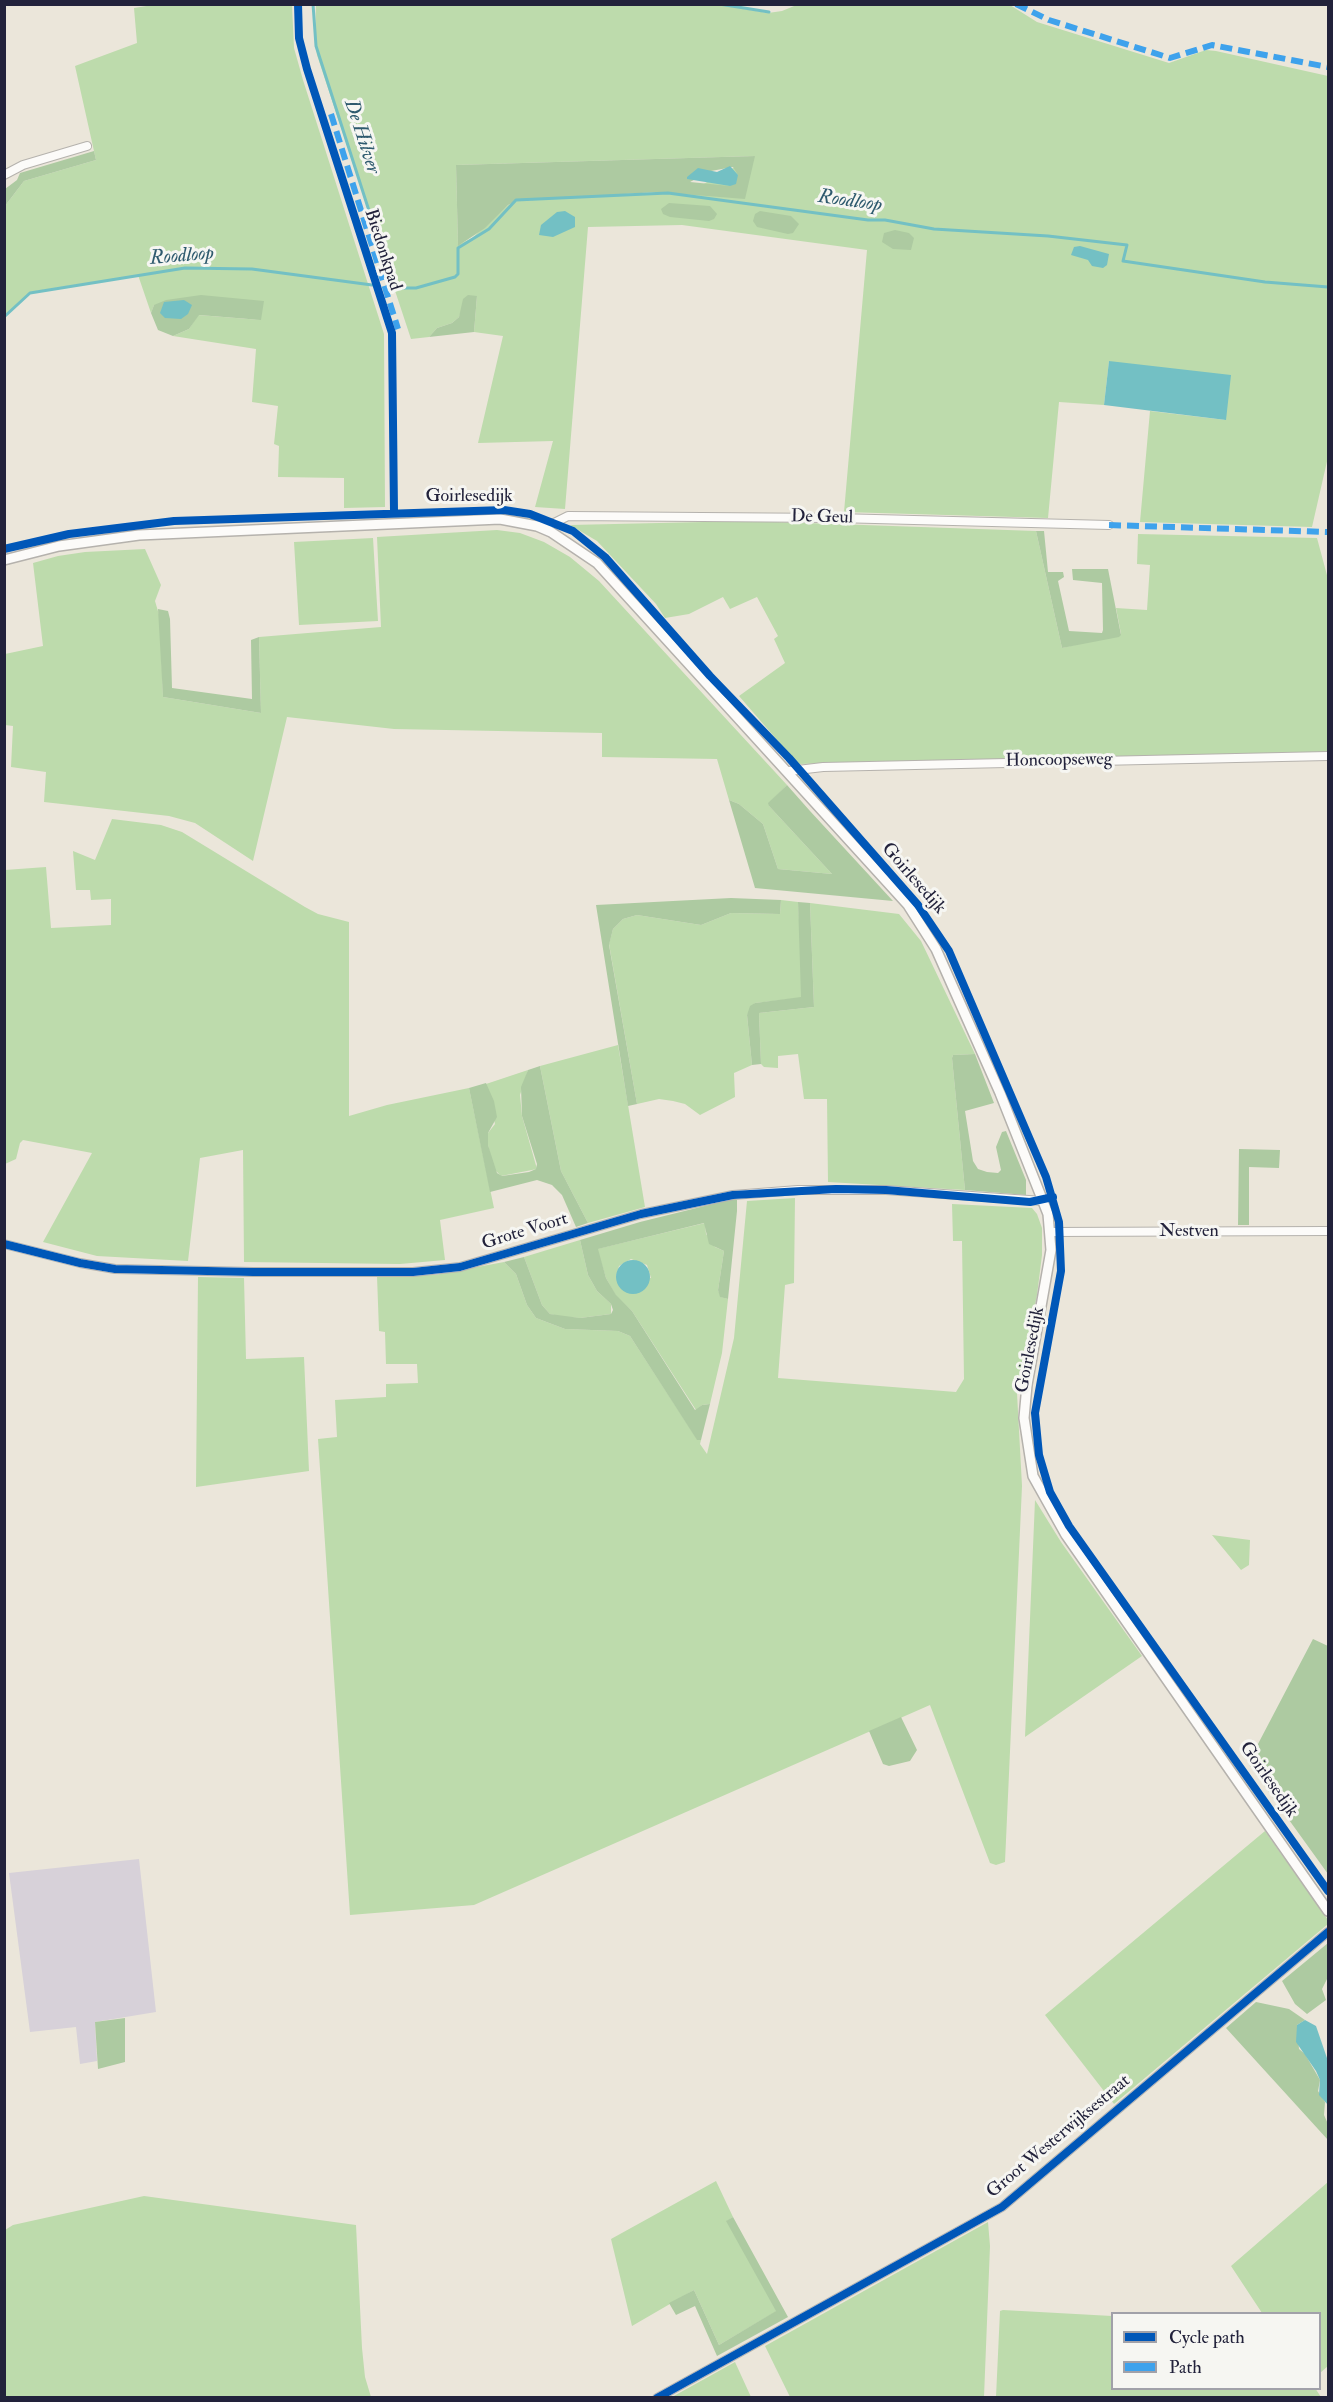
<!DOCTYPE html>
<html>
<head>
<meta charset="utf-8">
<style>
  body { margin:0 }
  #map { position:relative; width:1333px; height:2402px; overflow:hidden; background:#ebe6da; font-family:"IM FELL Double Pica",serif }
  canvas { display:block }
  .frame { position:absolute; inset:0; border:6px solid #22223b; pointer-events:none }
  .legend { position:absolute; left:1111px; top:2312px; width:210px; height:78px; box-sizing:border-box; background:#f6f6f2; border:2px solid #a1a1a9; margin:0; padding:8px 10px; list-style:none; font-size:18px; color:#22223b }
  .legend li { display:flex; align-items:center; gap:12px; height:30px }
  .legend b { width:30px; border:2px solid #a1a1a9 }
</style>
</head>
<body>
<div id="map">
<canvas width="1333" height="2402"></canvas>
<div class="frame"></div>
<ul class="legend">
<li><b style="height:8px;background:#0057b8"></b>Cycle path</li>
<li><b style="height:8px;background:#3ea2ec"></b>Path</li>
</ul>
</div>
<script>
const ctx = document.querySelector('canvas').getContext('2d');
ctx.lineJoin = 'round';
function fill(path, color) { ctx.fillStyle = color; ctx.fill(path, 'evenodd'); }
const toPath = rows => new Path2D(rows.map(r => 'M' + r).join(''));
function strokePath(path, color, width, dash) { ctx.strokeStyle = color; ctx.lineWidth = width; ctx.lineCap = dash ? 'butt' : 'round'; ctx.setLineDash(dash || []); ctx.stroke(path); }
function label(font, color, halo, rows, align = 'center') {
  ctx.font = font + ' "IM FELL Double Pica",serif'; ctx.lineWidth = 6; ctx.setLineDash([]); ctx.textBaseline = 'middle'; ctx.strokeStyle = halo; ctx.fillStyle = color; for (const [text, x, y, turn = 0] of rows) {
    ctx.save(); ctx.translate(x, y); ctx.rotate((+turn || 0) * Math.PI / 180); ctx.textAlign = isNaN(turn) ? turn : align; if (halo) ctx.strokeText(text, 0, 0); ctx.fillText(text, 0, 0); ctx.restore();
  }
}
fill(toPath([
  [139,1859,156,2012,95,2022,97,2061,80,2064,76,2027,30,2032,9,1873]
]), '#d7d1d9');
fill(toPath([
  [159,4,292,5,294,48,303,80,384,334,385,507,344,508,344,478,278,477,279,446,274,444,278,406,252,402,256,349,173,336,189,329,198,315,261,320,154,305,151,313,138,275,30,292,5,316,5,206,24,181,96,160,75,66,137,43,134,8],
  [714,4,768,13,782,11,799,4,1010,5,1037,22,1169,63,1206,50,1216,51,1328,76,1328,457,1312,527,1140,522,1150,411,1226,420,1109,361,1104,405,1059,402,1048,518,844,512,867,250,682,225,588,227,565,509,535,507,553,441,478,443,503,336,474,332,477,296,462,309,459,317,452,323,437,328,429,337,411,339,317,55,315,38,316,5],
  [755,156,687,193,657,192,517,201,508,205,472,238,458,245,456,165],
  [748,521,1036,531,1062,648,1121,634,1116,608,1147,610,1150,565,1137,564,1138,534,1317,538,1328,579,1328,752,798,764,739,696,785,663,774,639,778,636,757,597,730,609,723,597,689,614,665,618,656,604,597,541,570,525],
  [497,530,520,533,544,542,570,557,599,581,787,785,769,803,769,806,832,874,778,869,763,824,739,804,729,800,717,759,602,757,602,733,394,729,287,717,253,861,195,823,169,816,44,802,46,772,11,767,13,726,5,725,5,654,43,646,33,563,58,556,85,552,145,549,161,585,155,601,160,618,163,697,261,713,259,637,381,627,377,537],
  [373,538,378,621,299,625,294,542],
  [112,819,161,825,182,832,305,907,318,914,349,922,349,1116,387,1105,469,1088,494,1208,440,1220,445,1260,400,1264,244,1262,243,1150,200,1158,188,1261,97,1256,43,1242,92,1153,23,1140,20,1143,16,1159,5,1164,5,870,46,867,51,928,111,925,111,899,91,900,90,890,76,890,73,851,95,860],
  [781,900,798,902,803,992,801,998,755,1003,747,1015,752,1065,734,1073,735,1097,700,1115,685,1104,673,1101,659,1099,637,1104,609,944,613,929,623,919,637,915,701,925,731,913,780,914],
  [810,903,899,914,921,941,975,1054,953,1055,952,1058,965,1190,828,1182,827,1099,804,1099,798,1054,778,1056,778,1068,764,1067,761,1064,759,1013,814,1007],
  [618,1045,645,1207,588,1223,561,1171,540,1066],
  [528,1070,520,1095,522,1116,537,1169,501,1176,493,1168,488,1145,488,1133,495,1124,486,1084],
  [795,1198,794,1283,785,1285,778,1378,956,1392,964,1379,962,1241,953,1241,952,1204,1032,1208,1037,1214,1042,1228,1042,1255,1037,1295,1017,1393,1022,1486,1005,1862,996,1865,990,1863,930,1705,474,1905,350,1915,318,1439,337,1437,335,1400,386,1397,386,1384,418,1383,417,1364,386,1364,385,1332,379,1331,377,1276,435,1275,504,1262,516,1274,527,1305,536,1318,565,1329,618,1331,630,1336,697,1439,701,1440,700,1444,707,1454,734,1338,747,1201],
  [705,1223,706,1234,715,1247,724,1251,718,1290,721,1297,728,1299,722,1353,710,1404,702,1405,696,1410,632,1311,616,1296,606,1278,597,1249],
  [631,1259,647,1265,651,1278,616,1276,619,1266],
  [580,1240,588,1275,597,1291,611,1304,611,1314,580,1318,563,1317,550,1314,542,1305,524,1257],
  [198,1277,244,1278,246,1359,304,1357,309,1471,196,1487],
  [1035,1500,1061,1542,1142,1656,1025,1737],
  [1212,1535,1250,1540,1249,1565,1241,1570],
  [1265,1831,1328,1920,1328,1924,1114,2104,1045,2015],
  [716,2181,733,2217,727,2221,777,2311,719,2345,694,2290,632,2326,611,2239],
  [1328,2182,1328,2366,1320,2373,1320,2314,1262,2313,1231,2266],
  [144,2196,356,2225,362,2348,365,2377,371,2397,5,2397,5,2230,13,2225],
  [988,2222,990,2246,984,2397,790,2397,765,2346],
  [1003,2310,1112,2316,1112,2388,1315,2388,1321,2397,996,2397,1000,2311],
  [735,2362,751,2397,672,2397]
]), '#bddbac');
fill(toPath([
  [94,151,96,160,24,181,5,206,5,189,17,180,20,173],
  [755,156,745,199,657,192,517,201,508,205,485,228,458,246,456,165],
  [733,167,738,175,730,186,690,182,711,171],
  [669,203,710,206,717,214,714,219,709,221,670,217,663,214,661,209],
  [760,211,791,216,799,224,793,233,788,234,757,227,753,221,755,214],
  [895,230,909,233,914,238,911,250,893,249,882,242,884,233],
  [201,295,264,301,261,320,199,315,189,329,173,336,158,330,151,313,154,305,166,300],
  [468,295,477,296,474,332,429,337,437,328,452,323,459,317,463,299],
  [1036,531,1044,531,1048,572,1063,572,1064,577,1058,581,1069,631,1102,633,1103,630,1102,583,1073,580,1072,569,1108,569,1121,635,1119,637,1062,648],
  [158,609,168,611,170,619,172,688,252,699,251,640,259,637,261,713,163,697],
  [787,785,810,811,893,901,755,888,729,800,739,804,763,824,778,869,832,874,769,806,768,803],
  [731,898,781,900,780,914,731,913,701,925,637,915,623,919,613,929,609,945,637,1104,628,1106,596,905],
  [798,902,810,903,814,1007,759,1013,761,1064,752,1065,747,1015,750,1006,755,1003,801,997],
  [975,1054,994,1103,965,1111,973,1161,978,1169,987,1172,998,1173,1001,1170,996,1147,1002,1132,1006,1131,1026,1180,1026,1195,965,1190,952,1058,953,1055],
  [540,1066,561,1171,588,1223,576,1227,562,1195,552,1185,537,1180,490,1192,469,1088,486,1083,494,1101,497,1117,488,1133,488,1145,497,1173,502,1176,529,1172,536,1169,537,1164,522,1116,521,1087,528,1070],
  [1239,1149,1280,1150,1279,1168,1249,1167,1249,1225,1238,1225],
  [733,1199,737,1200,737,1211,728,1299,720,1297,718,1290,724,1251,709,1244,704,1223,598,1249,606,1278,616,1295,632,1311,695,1410,702,1405,710,1404,701,1440,697,1440,630,1336,618,1331,565,1329,536,1318,527,1305,516,1274,504,1262,524,1257,542,1305,550,1314,580,1318,611,1314,613,1310,611,1304,597,1291,588,1275,580,1240,640,1222],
  [1313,1639,1328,1646,1328,1874,1248,1763],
  [901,1717,917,1750,910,1761,889,1766,883,1764,869,1731],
  [1328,1943,1328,1977,1322,1989,1326,2000,1307,2014,1295,2004,1282,1981],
  [1256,2002,1289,2009,1305,2020,1297,2025,1299,2049,1305,2054,1320,2080,1318,2091,1325,2102,1324,2115,1328,2124,1328,2140,1226,2028],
  [125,2018,125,2062,98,2069,95,2022],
  [733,2217,788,2317,717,2356,695,2306,676,2315,669,2303,694,2290,719,2345,776,2311,726,2221]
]), '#adcaa1');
fill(toPath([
  [730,166,738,175,736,184,730,186,687,179,687,177,698,168,717,172],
  [565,211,575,217,575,227,553,237,539,235,541,225,557,212],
  [1080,246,1109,254,1107,265,1103,268,1092,266,1088,260,1071,255,1074,247],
  [184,300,192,305,188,314,181,319,165,318,160,313,164,302],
  [1109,361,1231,375,1226,420,1104,405],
  '616 1277a17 17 0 1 1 34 0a17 17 0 1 1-34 0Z',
  [1305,2020,1316,2026,1328,2061,1328,2105,1319,2095,1320,2080,1316,2071,1296,2042,1297,2025]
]), '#73c0c4');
strokePath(toPath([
  [313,4,316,46,390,276],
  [719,4,769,12],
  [392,288,416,288,455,277,458,274,458,248,489,229,516,200,668,193,868,220,885,220,934,229,1048,236,1127,245,1123,261,1265,282,1328,287],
  [4,317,30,293,185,268,252,269,372,285]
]), '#73c0c4', 3);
const minor = toPath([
  [4,175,23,165,87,146],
  [537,526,554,523,568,516,836,518,1109,525],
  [789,771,823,767,1328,756],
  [1050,1232,1328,1231],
  [4,1244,80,1263,115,1269,253,1272,413,1272,460,1267,641,1214,733,1195,798,1190,886,1190,1043,1201],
  [657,2398,1002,2207,1328,1932]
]);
const tertiary = toPath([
  [4,560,59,546,139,535,500,519,537,526,551,532,597,563,908,905,936,949,1000,1093,1048,1214,1051,1250,1027,1385,1024,1418,1033,1476,1066,1535,1328,1911]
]);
strokePath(minor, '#b5b2ad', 10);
strokePath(tertiary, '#b5b2ad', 12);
strokePath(minor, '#fcfbf9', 8);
strokePath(tertiary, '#fcfbf9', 9);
strokePath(toPath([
  [1016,4,1049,20,1170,58,1212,45,1328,67],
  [331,114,398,329],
  [1109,525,1328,532]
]), '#3ea2ec', 6, [12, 6]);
strokePath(toPath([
  [298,4,299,38,307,69,392,333,394,512],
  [4,549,69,534,174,521,504,510,530,514,573,531,605,557,710,676,789,758,918,905,949,951,1046,1177,1059,1222,1061,1271,1035,1413,1039,1455,1050,1492,1069,1526,1328,1891],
  [4,1244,80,1263,115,1269,253,1272,413,1272,460,1267,641,1214,733,1195,836,1189,886,1190,1030,1202,1053,1197],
  [657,2398,1002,2207,1328,1932]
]), '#0057b8', 8);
label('18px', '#22223b', '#f6f6f2', [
  ["Biedonkpad",382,250,72],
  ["Goirlesedijk",469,497],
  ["De Geul",822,518,1],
  ["Honcoopseweg",1059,761,-1],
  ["Goirlesedijk",913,879,49],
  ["Grote Voort",525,1232,-17],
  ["Nestven",1189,1232],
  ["Goirlesedijk",1031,1350,-79],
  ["Goirlesedijk",1268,1780,55],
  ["Groot Westerwijksestraat",1059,2137,-40]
]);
label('italic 20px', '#2e5a6e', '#f6f6f2', [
  ["De Hilver",361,137,72],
  ["Roodloop",850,202,8],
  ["Roodloop",182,257,-5]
]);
</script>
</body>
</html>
